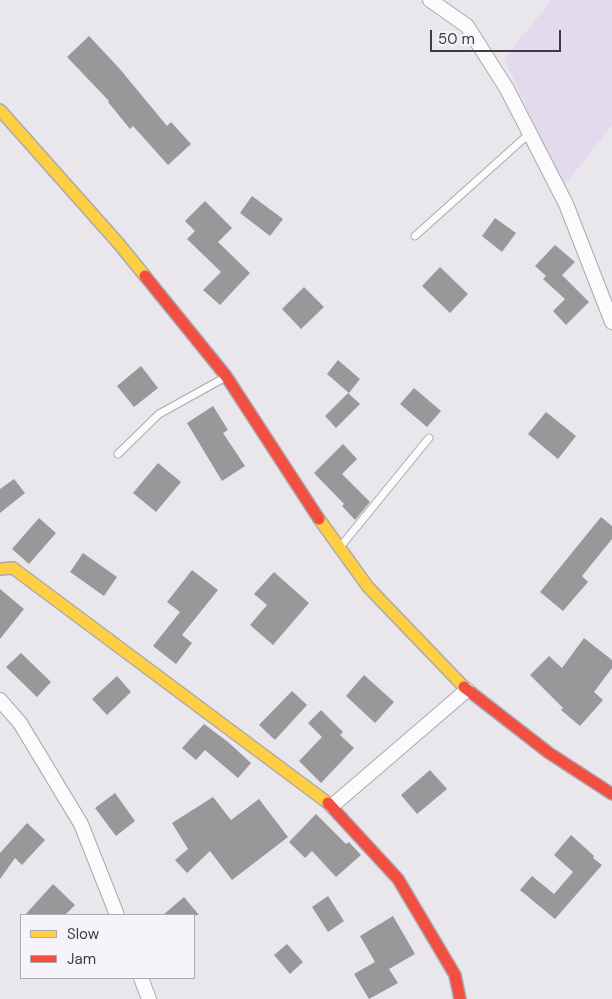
<!DOCTYPE html>
<html>
<head>
<meta charset="utf-8">
<style>
  body { margin:0 }
  #map { position:relative; width:612px; height:999px; overflow:hidden; background:#e9e7ec; font-family:"DM Sans",sans-serif }
  canvas { display:block }
  .legend { position:absolute; left:20px; top:914px; width:175px; height:65px; box-sizing:border-box; background:#f6f3fa; border:1px solid #acaaaf; margin:0; padding:6px 9px; list-style:none; font-size:15px; color:#3d3c3e }
  .legend li { display:flex; align-items:center; gap:10px; height:25px }
  .legend b { width:25px; border:1px solid #acaaaf }
  .scale { position:absolute; left:430px; top:30px; width:131px; height:22px; box-sizing:border-box; border:2px solid #3d3c3e; border-top:0; padding-left:6px; font-size:15px; line-height:18px; white-space:nowrap; color:#3d3c3e; -webkit-text-stroke:4px #f6f3fa; paint-order:stroke }
</style>
</head>
<body>
<div id="map">
<canvas width="612" height="999"></canvas>
<ul class="legend">
<li><b style="height:6px;background:#ffcf43"></b>Slow</li>
<li><b style="height:6px;background:#f24e42"></b>Jam</li>
</ul>
<div class="scale">50 m</div>
</div>
<script>
const ctx = document.querySelector('canvas').getContext('2d');
ctx.lineJoin = 'round';
function fill(path, color) { ctx.fillStyle = color; ctx.fill(path, 'evenodd'); }
const toPath = rows => new Path2D(rows.map(r => 'M' + r).join(''));
function strokePath(path, color, width, dash) { ctx.strokeStyle = color; ctx.lineWidth = width; ctx.lineCap = dash ? 'butt' : 'round'; ctx.setLineDash(dash || []); ctx.stroke(path); }
fill(toPath([
  [552,0,612,0,612,125,563,187,504,58]
]), '#e4daed');
fill(toPath([
  [89,36,119,68,167,126,171,122,191,144,168,165,133,126,130,129,108,102,109,101,67,57],
  [252,196,283,219,270,236,240,213],
  [205,201,232,228,218,242,250,273,220,305,203,290,221,272,187,239,195,231,185,221],
  [495,218,516,233,502,252,482,236],
  [555,245,575,262,562,275,589,302,566,325,553,311,565,299,543,279,546,276,535,266],
  [440,267,468,294,450,313,422,286],
  [304,287,324,307,301,329,282,309],
  [338,360,360,379,349,393,327,374],
  [141,366,158,388,134,407,117,386],
  [414,388,441,411,427,427,400,404],
  [348,393,360,404,336,428,325,416],
  [213,406,228,430,223,433,245,466,222,481,187,423],
  [546,412,576,436,558,459,528,434],
  [343,444,357,459,342,474,370,502,355,520,342,506,344,504,314,473],
  [158,463,181,482,156,512,133,493],
  [14,479,25,493,0,513,0,489],
  [601,517,612,526,612,539,582,576,588,582,563,611,540,592],
  [39,518,56,533,29,564,12,549],
  [83,553,117,577,104,596,70,572],
  [192,570,218,590,182,635,192,643,176,664,153,646,180,612,167,602],
  [274,572,309,603,273,645,250,625,267,605,254,594],
  [0,589,24,609,0,639],
  [584,638,612,660,612,668,594,692,603,700,580,726,561,710,563,708,530,675,549,656,562,668],
  [21,653,51,682,37,697,6,667],
  [364,675,394,702,375,723,346,696],
  [117,676,131,692,107,715,92,699],
  [292,691,307,705,275,740,259,725],
  [321,710,343,732,340,735,354,748,321,783,299,761,322,737,308,723],
  [204,724,228,742,251,763,238,778,205,750,196,760,182,748],
  [430,770,447,789,417,814,401,795],
  [115,793,135,821,116,836,95,808],
  [213,797,231,820,259,799,288,837,232,880,210,851,187,873,175,860,188,849,172,823],
  [316,814,346,844,349,842,361,855,336,877,312,851,305,858,289,842],
  [27,823,45,840,22,865,15,858,0,879,0,853],
  [571,835,594,856,593,858,602,865,555,919,520,890,532,876,554,894,573,872,554,855],
  [53,884,75,905,65,915,25,915],
  [328,896,344,921,328,932,312,907],
  [184,897,199,915,163,915],
  [393,916,415,954,389,969,398,983,369,999,354,974,375,962,360,936],
  [287,944,303,962,290,974,274,955]
]), '#989799');
const lane = toPath([
  [415,236,530,133],
  [118,454,159,414,224,378],
  [341,546,429,438]
]);
const street = toPath([
  [430,0,467,26,507,89,566,204,612,322],
  [0,700,20,723,81,824,117,915],
  [332,806,467,690],
  [141,978,149,999]
]);
const slow = toPath([
  [0,110,119,244,145,276],
  [319,519,368,587,464,687],
  [0,569,13,568,328,803]
]);
const jam = toPath([
  [145,276,226,376,319,519],
  [464,687,549,753,612,794],
  [328,803,398,879,455,975,460,999]
]);
strokePath(lane, '#aaa9ad', 9);
strokePath(street, '#aaa9ad', 16);
strokePath(slow, '#aaa9ad', 14);
strokePath(jam, '#aaa9ad', 14);
strokePath(lane, '#fcfbfc', 7);
strokePath(street, '#fcfbfc', 14);
strokePath(slow, '#ffcf43', 11);
strokePath(jam, '#f24e42', 11);
</script>
</body>
</html>
